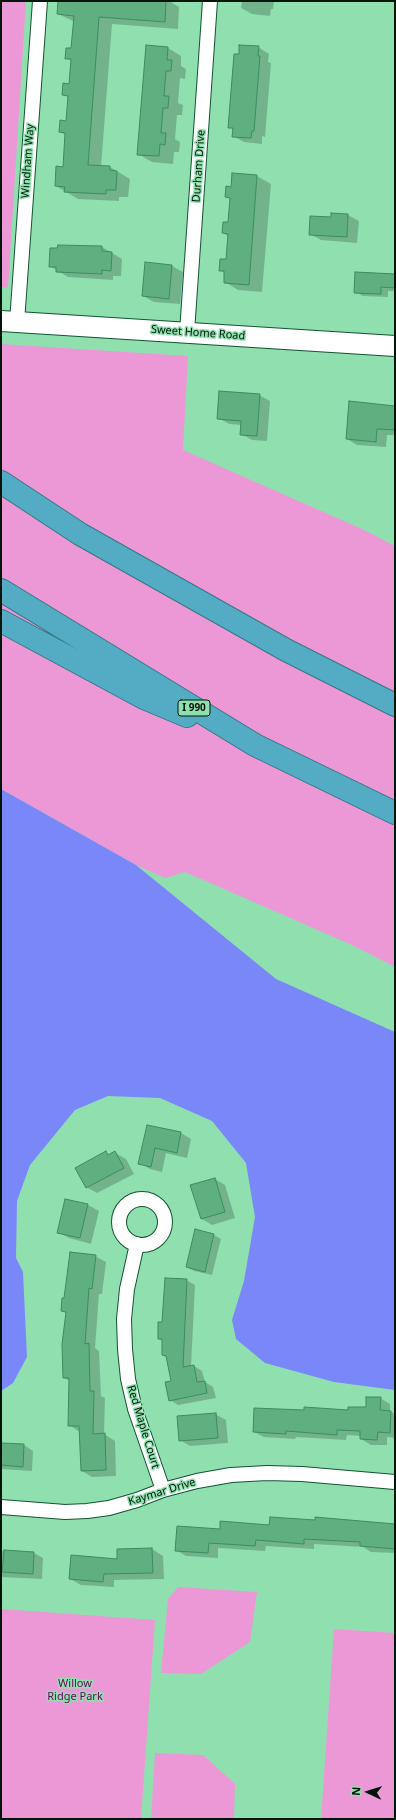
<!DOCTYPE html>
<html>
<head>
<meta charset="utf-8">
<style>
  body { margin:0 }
  #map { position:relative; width:396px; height:1820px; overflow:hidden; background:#90e0af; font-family:"Noto Sans",sans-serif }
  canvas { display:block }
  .frame { position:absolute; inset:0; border:2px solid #001608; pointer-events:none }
  .north { position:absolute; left:348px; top:1772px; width:40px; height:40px; -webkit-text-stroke:3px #90e0af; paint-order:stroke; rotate:274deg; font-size:11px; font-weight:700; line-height:16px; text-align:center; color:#001608 }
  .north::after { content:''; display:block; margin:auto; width:14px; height:18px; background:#001608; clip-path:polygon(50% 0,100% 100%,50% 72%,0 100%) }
</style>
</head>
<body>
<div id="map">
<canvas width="396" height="1820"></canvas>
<div class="frame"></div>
<div class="north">N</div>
</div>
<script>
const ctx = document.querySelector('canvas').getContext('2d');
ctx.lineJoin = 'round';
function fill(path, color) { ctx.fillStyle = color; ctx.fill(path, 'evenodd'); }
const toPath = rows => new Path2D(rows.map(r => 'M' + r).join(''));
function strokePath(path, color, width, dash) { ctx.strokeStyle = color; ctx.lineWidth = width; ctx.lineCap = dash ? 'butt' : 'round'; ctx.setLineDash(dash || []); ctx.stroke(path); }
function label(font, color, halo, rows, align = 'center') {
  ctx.font = font + ' "Noto Sans",sans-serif'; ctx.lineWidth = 3; ctx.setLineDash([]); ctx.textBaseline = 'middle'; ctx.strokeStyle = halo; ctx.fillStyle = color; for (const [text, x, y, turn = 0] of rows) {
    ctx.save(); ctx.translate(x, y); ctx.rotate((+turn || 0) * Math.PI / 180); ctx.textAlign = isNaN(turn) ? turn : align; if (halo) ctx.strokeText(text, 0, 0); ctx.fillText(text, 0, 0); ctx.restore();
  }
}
fill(toPath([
  [1,1,26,1,8,288,1,287],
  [1,344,188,356,183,450,362,529,395,546,395,967,352,945,185,872,165,878,136,865,1,789],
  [178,1587,257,1592,250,1642,201,1674,161,1673,168,1599],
  [1,1609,155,1620,141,1819,1,1819],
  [334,1629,395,1633,395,1819,321,1819],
  [155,1753,203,1755,235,1784,234,1819,151,1819]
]), '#ec98d7');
fill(toPath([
  [1,789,136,865,276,979,395,1032,395,1390,334,1382,265,1363,236,1339,232,1320,244,1281,255,1217,246,1163,212,1121,160,1098,108,1096,75,1110,30,1165,17,1201,16,1258,23,1272,27,1357,13,1383,1,1391]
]), '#7a87f9');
fill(toPath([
  [59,1,169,1,179,7,178,29,112,24,101,167,110,167,130,179,128,197,119,197,119,201,78,199,56,186,64,168,66,135,60,132,67,122,69,97,63,94,70,85,72,61,66,58,72,49,75,22,58,14],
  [240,1,274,1,273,9,271,9,270,16,252,14,241,8,242,2],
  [258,47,269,54,268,62,271,63,265,137,262,136,262,144,244,142,233,136,234,130,229,127,239,55],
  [168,48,181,56,181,66,186,69,185,79,180,78,178,103,183,105,182,115,177,115,175,139,180,142,179,152,174,152,173,164,152,162,138,154],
  [233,174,257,176,271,184,262,292,238,290,225,282,225,273,220,270,226,260,228,236,223,233,229,223,231,199,226,196,232,188],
  [332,214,348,215,359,221,357,243,321,240,310,234,332,218],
  [102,247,122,259,121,276,113,276,113,280,68,277,50,266],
  [146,264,172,266,183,272,180,304,154,302,143,296],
  [395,275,395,291,388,291,388,297,363,296,355,292],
  [259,395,270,401,267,441,252,440,241,434,242,425,229,424,218,418],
  [395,406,395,435,387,435,386,447,357,445,347,439],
  [148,1126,181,1133,191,1139,187,1158,166,1153,162,1172,150,1169,140,1163],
  [106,1153,110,1155,115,1153,126,1159,134,1174,97,1193,86,1187],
  [215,1179,225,1185,235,1218,212,1225,202,1219],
  [66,1200,88,1205,99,1211,91,1244,69,1238,58,1232],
  [196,1230,214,1235,221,1239,212,1275,194,1271,187,1267],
  [95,1256,106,1262,102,1294,99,1294,95,1348,99,1351,101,1396,105,1398,104,1434,115,1441,116,1476,92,1477,82,1471,80,1432,69,1425,70,1381,64,1378,66,1313,62,1311,65,1299],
  [186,1280,195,1285,191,1367,194,1366,202,1371,205,1382,213,1387,216,1398,178,1405,170,1400,172,1382,168,1358,163,1355,163,1341,159,1339,163,1323],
  [380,1398,390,1404,390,1411,395,1414,395,1438,387,1437,387,1445,371,1445,361,1439,361,1436,347,1435,346,1440,296,1437,295,1439,264,1437,254,1432,367,1408],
  [215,1414,226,1420,228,1443,190,1446,180,1440],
  [1,1443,24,1445,33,1451,32,1471,1,1469],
  [395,1525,395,1553,371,1552,363,1547,314,1544,314,1549,266,1546,265,1551,218,1548,218,1558,186,1556,176,1550,221,1530,270,1526],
  [152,1549,163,1556,164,1579,114,1580,114,1587,81,1585,70,1579,118,1560,118,1550],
  [1,1551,34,1553,43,1558,42,1579,1,1577]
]), '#0003');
const building = toPath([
  [58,1,166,1,165,22,99,17,88,165,110,166,110,170,117,171,116,190,106,190,106,194,64,192,65,187,55,186,56,166,63,167,65,133,59,132,60,120,66,121,68,96,62,95,63,83,69,84,71,59,65,59,66,48,71,48,74,16,57,14,58,1],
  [146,45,168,47,167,60,172,60,171,71,166,71,164,96,169,96,168,108,163,108,161,133,166,133,165,145,160,144,159,156,137,155,146,45],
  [239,45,259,46,258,56,260,56,254,131,252,131,251,138,232,137,233,128,228,128,234,54,239,54,239,45],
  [232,173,257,175,249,285,224,283,224,271,219,271,220,259,226,259,228,234,222,233,223,222,228,222,230,198,225,197,226,186,231,187,232,173],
  [331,213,348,214,347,237,309,235,310,216,331,217,331,213],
  [58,245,102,246,102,251,112,252,111,271,102,270,102,274,56,272,56,267,49,267,50,248,57,248,58,245],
  [145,262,172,265,169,299,142,296,145,262],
  [355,272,395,274,395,288,381,287,381,294,354,293,355,272],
  [219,391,260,394,257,436,240,435,241,421,217,419,219,391],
  [349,401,395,406,395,430,377,429,376,442,346,439,349,401],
  [147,1125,181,1132,177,1153,155,1148,151,1167,138,1164,147,1125],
  [106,1151,108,1155,115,1151,124,1168,86,1188,75,1168,106,1151],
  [215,1178,225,1212,201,1219,190,1185,215,1178],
  [65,1199,88,1204,80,1238,57,1233,65,1199],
  [195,1229,214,1234,205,1272,186,1267,195,1229],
  [70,1252,96,1255,92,1289,89,1288,85,1344,89,1343,90,1391,94,1391,93,1434,105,1433,106,1470,81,1471,79,1426,68,1426,69,1378,63,1378,62,1344,66,1312,61,1311,62,1298,64,1298,70,1252],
  [165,1278,187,1279,183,1367,194,1365,197,1382,205,1381,207,1393,169,1401,165,1382,171,1381,166,1356,162,1355,162,1339,158,1339,158,1322,162,1322,165,1278],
  [366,1397,381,1397,380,1410,391,1411,390,1433,378,1432,377,1440,360,1439,360,1431,337,1430,337,1435,286,1431,286,1434,253,1432,254,1408,304,1410,304,1407,348,1410,348,1407,366,1407,366,1397],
  [216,1413,218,1438,179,1441,177,1416,216,1413],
  [1,1443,24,1444,23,1467,1,1465,1,1443],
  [270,1517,315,1520,315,1517,395,1524,395,1549,360,1546,360,1542,304,1539,304,1544,256,1540,255,1546,209,1543,208,1553,175,1551,177,1526,220,1529,220,1521,269,1525,270,1517],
  [152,1548,153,1573,104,1574,103,1582,69,1579,71,1555,117,1559,117,1549,152,1548],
  [4,1550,34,1552,33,1574,2,1572,4,1550]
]);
fill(building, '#5faf80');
strokePath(building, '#3b8c5f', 1);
const minor = toPath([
  [17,322,40,1],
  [187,332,210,1],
  '119 1222a23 23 0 1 1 46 0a23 23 0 1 1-46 0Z',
  [137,1244,127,1289,124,1319,125,1349,128,1379,135,1409,163,1490],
  [1,1507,65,1512,87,1511,109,1508,137,1500,163,1490,197,1481,231,1475,267,1473,302,1474,395,1482]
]);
const secondary = toPath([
  [1,321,395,346]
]);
const motorway = toPath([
  [1,482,80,534,286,650,395,705],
  [1,590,255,745,395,813],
  [1,621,144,698,187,716]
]);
strokePath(minor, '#125332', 16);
strokePath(secondary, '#125332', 22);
strokePath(motorway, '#367882', 24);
strokePath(minor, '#fff', 14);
strokePath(secondary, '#fff', 20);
strokePath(motorway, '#53acc3', 22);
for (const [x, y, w] of [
  [194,708,32]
]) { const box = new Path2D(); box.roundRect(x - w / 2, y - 8, w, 16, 3); ctx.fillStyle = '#90e0af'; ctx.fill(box); strokePath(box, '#001608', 1); }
label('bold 10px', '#001608', null, [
  ["I 990",194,708]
]);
label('11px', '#001608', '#90e0af', [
  ["Windham Way",28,161,-86],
  ["Durham Drive",199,166,-86],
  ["Sweet Home Road",198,333,4],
  ["Red Maple Court",143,1427,73],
  ["Kaymar Drive",162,1492,-17]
]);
label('11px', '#6c025c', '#90e0af', [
  ["Willow",75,1684],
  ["Ridge Park",75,1697]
]);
</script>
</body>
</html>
